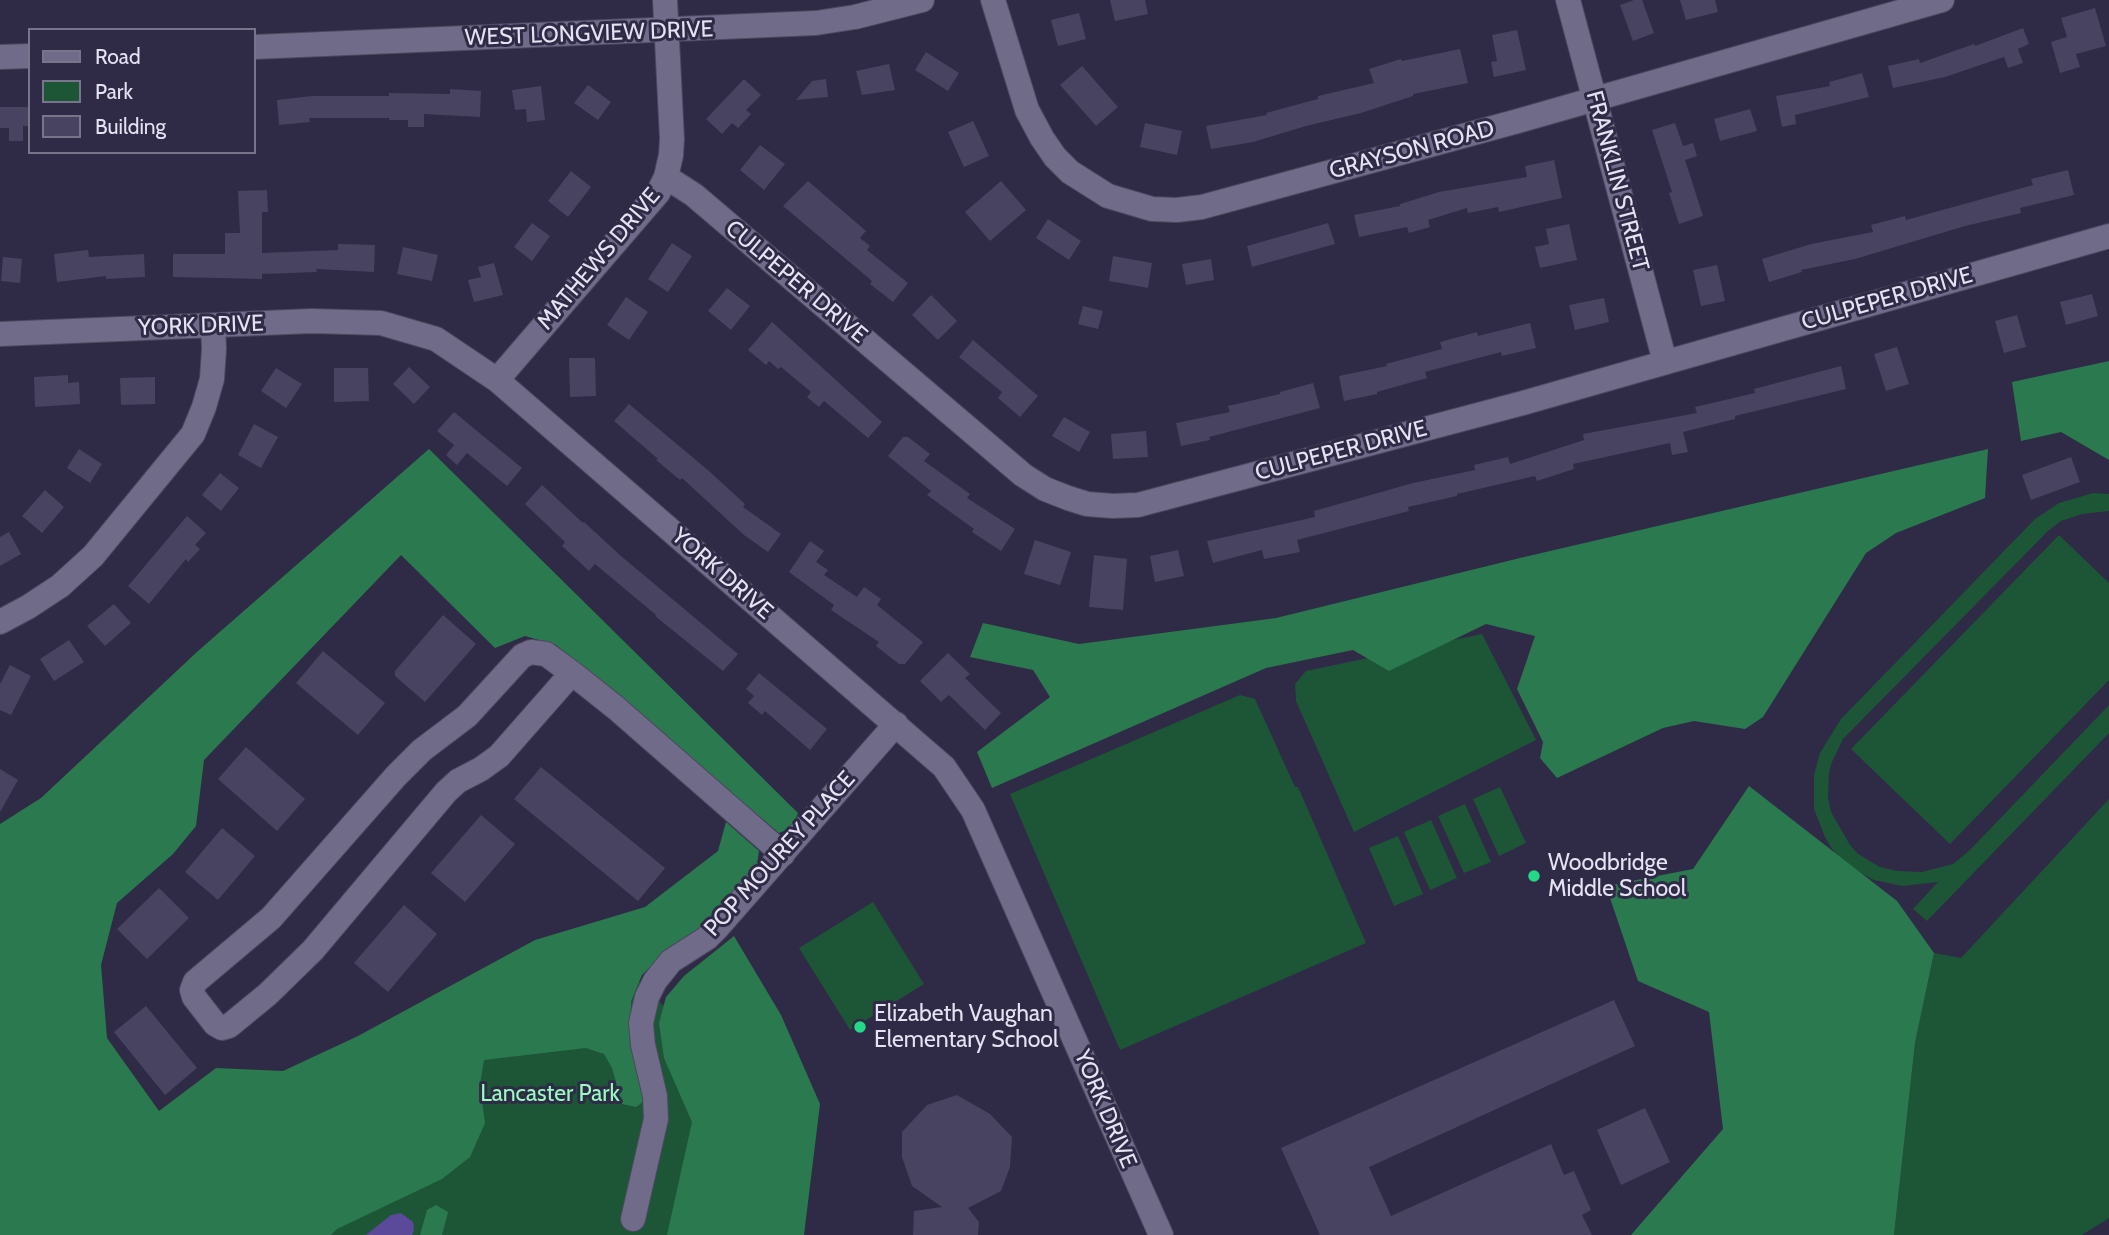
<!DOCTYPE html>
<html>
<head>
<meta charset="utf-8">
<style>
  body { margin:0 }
  #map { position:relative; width:2109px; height:1235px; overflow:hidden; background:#2f2a45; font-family:Cabin,sans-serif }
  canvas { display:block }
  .legend { position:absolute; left:28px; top:28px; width:228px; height:126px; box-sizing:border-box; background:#2f2a45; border:2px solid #77748b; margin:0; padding:9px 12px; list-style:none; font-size:21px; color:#e4e2f3 }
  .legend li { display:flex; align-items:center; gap:14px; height:35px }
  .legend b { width:35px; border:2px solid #77748b }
</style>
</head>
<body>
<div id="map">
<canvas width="2109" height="1235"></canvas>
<ul class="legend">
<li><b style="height:9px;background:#6f6b89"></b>Road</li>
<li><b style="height:19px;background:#1c5637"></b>Park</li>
<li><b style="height:19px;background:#484360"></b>Building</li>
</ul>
</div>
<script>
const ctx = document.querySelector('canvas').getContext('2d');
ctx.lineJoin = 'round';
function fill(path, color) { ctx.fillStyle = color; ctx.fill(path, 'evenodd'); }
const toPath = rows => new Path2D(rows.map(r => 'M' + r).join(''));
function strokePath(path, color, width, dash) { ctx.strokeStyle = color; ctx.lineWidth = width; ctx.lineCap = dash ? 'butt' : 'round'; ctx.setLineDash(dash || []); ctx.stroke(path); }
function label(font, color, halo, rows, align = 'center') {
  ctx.font = font + ' Cabin,sans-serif'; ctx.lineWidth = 6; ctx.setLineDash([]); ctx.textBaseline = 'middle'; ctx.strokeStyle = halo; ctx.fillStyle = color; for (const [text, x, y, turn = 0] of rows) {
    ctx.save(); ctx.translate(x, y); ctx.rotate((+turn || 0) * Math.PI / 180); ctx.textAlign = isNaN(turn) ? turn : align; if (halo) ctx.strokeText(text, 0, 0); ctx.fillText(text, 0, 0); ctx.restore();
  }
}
fill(toPath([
  [2093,493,2109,494,2109,511,2082,514,2061,521,2048,531,1843,739,1832,762,1829,772,1828,798,1831,812,1850,845,1858,854,1880,867,1897,871,1922,872,1953,864,1969,851,2109,705,2109,733,1927,921,1913,909,1938,882,1902,886,1874,880,1851,868,1832,849,1825,837,1814,809,1814,775,1820,753,1841,719,2035,519,2059,503],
  [2059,535,2109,583,2109,680,1950,844,1851,749],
  [1482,634,1536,740,1354,832,1296,701,1295,684,1306,671],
  [1240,695,1255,699,1295,787,1298,787,1366,943,1120,1050,1010,794],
  [1500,787,1526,843,1499,856,1473,799],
  [2109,799,2109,1218,2082,1235,1894,1235,1915,1043,1934,953,1961,958],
  [1465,804,1491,862,1464,873,1438,816],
  [1431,820,1457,878,1430,890,1404,832],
  [1398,836,1423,894,1394,906,1369,848],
  [873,902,924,984,850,1030,799,948],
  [582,926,751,1091,726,1235,0,1235,0,1025,146,1162]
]), '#1c5637');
fill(toPath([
  [2109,361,2109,460,2061,432,2021,441,2012,382],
  [429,449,798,813,792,828,779,833,556,645,525,636,495,648,401,555,204,760,196,826,173,854,117,903,101,965,107,1038,159,1111,216,1068,283,1071,358,1036,535,940,645,907,718,851,726,822,759,851,757,865,701,927,668,950,642,975,631,1001,631,1019,644,1101,636,1107,622,1104,612,1068,604,1054,586,1048,484,1060,480,1085,485,1123,470,1157,442,1179,337,1229,331,1235,0,1235,0,824,41,798,198,651],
  [1988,449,1985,498,1896,533,1866,553,1763,717,1745,729,1694,721,1663,728,1557,778,1540,758,1543,742,1517,689,1535,636,1486,624,1389,671,1353,650,1266,668,992,788,977,752,1050,697,1033,670,970,657,983,623,1079,644,1276,618,1520,558],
  [1749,786,1897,901,1934,953,1915,1043,1894,1235,1631,1235,1723,1129,1709,1012,1638,981,1606,886,1693,869],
  [734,936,781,1015,820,1104,804,1235,667,1235,692,1122,664,1058,659,1023,666,997,684,976],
  [436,1205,448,1212,442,1235,420,1235,427,1210]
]), '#2b794f');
fill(toPath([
  [401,1213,413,1222,414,1230,412,1235,366,1235,391,1215]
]), '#5b4999');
fill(toPath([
  [1110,0,1145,0,1148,14,1115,21],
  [1634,0,1642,0,1654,33,1633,41,1620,5],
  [1680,0,1715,0,1718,12,1686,20],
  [2095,8,2106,46,2076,54,2080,67,2060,73,2051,42,2067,37,2061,18],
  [1079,13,1086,39,1058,46,1051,20],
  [2023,28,2029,44,2018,49,2023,63,2008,68,2004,57,1945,77,1893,88,1888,66,1919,59,1920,63,1974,44,1975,46],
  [1517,30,1526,70,1494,77,1491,62,1497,61,1492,35],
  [1460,49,1468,83,1413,94,1413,96,1361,113,1306,126,1253,142,1211,149,1206,126,1267,115,1266,113,1318,99,1318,96,1374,83,1369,69,1401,59,1402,61],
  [926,52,959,73,948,91,915,70],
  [889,64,895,90,862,95,856,71],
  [1082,66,1118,107,1096,126,1060,85],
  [1862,73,1869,97,1795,115,1796,124,1782,127,1776,96,1830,86,1829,82],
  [744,79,761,95,746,110,751,114,738,128,732,123,722,134,706,119],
  [826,79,828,97,796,100,812,81],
  [588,85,611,102,598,120,574,103],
  [541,86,545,120,527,122,526,109,515,110,512,90],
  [450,89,481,91,480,117,424,114,424,127,408,127,408,120,389,120,389,118,309,118,310,122,279,125,277,100,312,96,389,96,389,93,450,94],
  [0,107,30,107,30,126,23,126,23,141,9,141,9,128,0,128],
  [1750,109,1757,131,1720,141,1714,119],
  [973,121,989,156,964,167,948,132],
  [1145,123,1182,131,1177,155,1140,147],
  [1675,123,1683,146,1693,143,1697,156,1685,160,1703,216,1679,224,1669,193,1672,192,1652,130],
  [760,145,785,164,764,190,740,170],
  [1554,160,1562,198,1499,212,1498,207,1468,213,1467,208,1428,220,1430,227,1409,233,1407,227,1359,237,1354,215,1400,206,1400,204,1439,192,1527,177,1525,166],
  [2068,170,2074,195,2020,208,2021,213,1965,226,1855,259,1801,270,1802,272,1769,282,1762,259,1811,244,1873,232,1871,225,1905,216,1906,220,2033,185,2031,179],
  [571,171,591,187,568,217,548,201],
  [808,181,866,231,860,238,870,246,867,250,908,283,893,302,870,284,872,281,783,206],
  [1001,181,1026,210,990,241,965,212],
  [267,190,268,212,262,212,262,253,338,250,338,244,375,245,374,272,316,269,317,272,262,274,262,279,173,277,173,254,225,254,225,233,240,233,238,191],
  [1048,219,1081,241,1069,260,1036,238],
  [532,223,550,236,532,261,514,247],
  [1328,223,1335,244,1252,267,1247,246],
  [1569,224,1577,260,1540,268,1535,247,1549,244,1546,229],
  [672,243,692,256,668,292,648,279],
  [403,247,438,255,432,281,397,274],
  [88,250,89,257,144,254,145,277,106,279,106,276,57,282,54,254],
  [1113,256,1152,263,1148,288,1109,281],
  [3,257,22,259,20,283,1,281],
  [1211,259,1214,280,1186,285,1182,264],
  [494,263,503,295,474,302,468,280,481,277,478,267],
  [1717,265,1725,301,1701,306,1693,270],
  [727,288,750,306,731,330,708,311],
  [2092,294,2098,316,2066,325,2060,302],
  [931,295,957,321,938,340,912,315],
  [626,297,648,312,629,340,607,325],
  [1604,298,1609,322,1575,330,1569,305],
  [1083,306,1103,311,1098,329,1078,324],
  [2017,315,2026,347,2004,353,1995,321],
  [772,322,882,422,868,438,824,401,819,407,807,397,811,392,781,367,778,369,769,361,766,365,748,350],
  [1530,323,1536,348,1502,356,1501,352,1425,372,1427,378,1377,392,1377,394,1344,401,1339,376,1387,366,1386,364,1442,349,1440,342,1477,332,1478,336],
  [973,340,1038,396,1020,417,998,398,1002,392,959,357],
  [1897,347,1909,384,1886,391,1874,354],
  [569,358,595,358,596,396,570,397],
  [1841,366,1846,389,1735,416,1735,419,1683,432,1688,452,1672,455,1670,443,1573,464,1574,469,1537,481,1535,476,1457,494,1457,496,1408,507,1409,511,1297,540,1300,552,1264,559,1262,550,1213,563,1207,541,1315,517,1314,511,1413,483,1475,470,1474,465,1508,457,1510,464,1584,440,1583,434,1697,413,1695,407,1755,393,1754,389],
  [409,367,430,387,414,404,393,384],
  [276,368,302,384,286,408,261,391],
  [334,368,368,368,369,401,334,402],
  [68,375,68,383,79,382,80,404,35,407,34,377],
  [155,377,155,404,121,405,120,378],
  [1313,383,1320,408,1209,437,1210,440,1181,446,1176,423,1230,412,1228,406,1280,394,1280,392],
  [629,404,709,471,745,504,743,507,781,534,768,552,744,535,682,478,680,480,656,460,658,459,614,421],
  [454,412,522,468,507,486,467,453,457,465,446,455,454,445,437,431],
  [1064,417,1090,432,1079,452,1052,436],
  [254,424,278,437,261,468,238,455],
  [1146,431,1148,457,1113,459,1111,434],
  [903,437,908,437,930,454,924,461,970,494,967,498,1015,529,1001,551,972,532,974,529,927,495,931,491,888,456],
  [79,449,102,464,90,483,67,468],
  [2071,457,2080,482,2031,500,2022,475],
  [220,473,239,488,221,511,202,495],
  [542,485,583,523,584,522,621,556,738,654,723,671,655,616,656,615,595,564,589,571,562,546,565,542,525,504],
  [45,490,64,507,42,533,22,516],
  [187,516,206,533,195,545,200,549,188,562,186,559,149,604,128,586],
  [9,532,21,554,0,566,0,537],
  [1035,540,1071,552,1060,585,1024,574],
  [810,541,824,551,816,562,828,570,824,575,857,597,864,587,881,599,877,605,923,642,905,664,899,664,876,646,879,642,831,610,834,605,789,572],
  [1178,550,1184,576,1155,582,1150,556],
  [1094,555,1127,559,1123,610,1089,607],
  [114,604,131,623,105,646,87,626],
  [443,615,476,644,425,702,395,676,395,671],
  [69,640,84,662,54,681,40,659],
  [323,651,385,703,358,735,296,683],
  [948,653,970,674,965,678,1001,713,985,730,949,695,941,702,920,681],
  [10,665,31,676,11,715,0,710,0,684],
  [759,673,827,729,810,750,765,711,762,715,748,703,754,696,746,689],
  [246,747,305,799,277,831,218,779],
  [541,767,665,868,638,901,514,799],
  [0,769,18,780,0,812],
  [481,815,515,844,465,902,431,873],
  [222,828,255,856,218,900,185,872],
  [159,888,189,918,147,959,117,929],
  [404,905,437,934,388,992,354,963],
  [1614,1000,1635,1046,1369,1167,1391,1216,1551,1144,1564,1175,1574,1171,1591,1210,1582,1215,1592,1235,1320,1235,1281,1148],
  [146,1006,197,1068,165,1095,114,1032],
  [957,1095,990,1114,1012,1137,1010,1167,1001,1191,968,1208,979,1222,978,1235,913,1235,914,1211,942,1207,912,1186,902,1157,902,1132,927,1105],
  [1645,1108,1670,1162,1621,1185,1597,1130]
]), '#484360');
const minor = toPath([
  [993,0,1027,110,1042,138,1055,157,1070,172,1108,196,1152,209,1177,210,1202,207,1518,121,1942,0],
  [1568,0,1665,362],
  [254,47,816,23,855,17,922,0],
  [0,57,30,56],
  [666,177,694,195,1023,475,1045,489,1068,498,1087,504,1113,506,1138,505,1523,403,2109,236],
  [0,334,312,321,381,323,436,339,497,380,944,767,973,810,1161,1235],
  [497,380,658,193,666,177,671,155,672,139,665,0],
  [0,622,28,607,60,586,93,556,193,434,204,407,212,379,214,349,213,326],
  [572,673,546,654,531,652,522,656,467,716,422,750,396,776,271,918,195,982,192,990,194,997,215,1024,222,1028,229,1026,268,994,313,950,446,792,458,781,481,769,499,756,572,673,616,708,783,854],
  [633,1219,656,1119,655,1096,643,1045,641,1023,647,997,655,981,671,961,707,938,717,928,896,724]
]);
strokePath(minor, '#4c485f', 26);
strokePath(minor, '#6f6b89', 24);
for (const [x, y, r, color] of [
  [1534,876,7,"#23d886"],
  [860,1027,7,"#23d886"]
]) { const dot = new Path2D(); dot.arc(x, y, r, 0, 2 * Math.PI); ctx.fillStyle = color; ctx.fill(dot); strokePath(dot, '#2f2a45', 2.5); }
label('23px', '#e4e2f3', '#2f2a45', [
  ["WEST LONGVIEW DRIVE",589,34,-2],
  ["GRAYSON ROAD",1412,150,-15],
  ["FRANKLIN STREET",1617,181,75],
  ["MATHEWS DRIVE",599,259,-50],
  ["CULPEPER DRIVE",796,282,40],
  ["CULPEPER DRIVE",1887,299,-16],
  ["YORK DRIVE",201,326,-2],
  ["CULPEPER DRIVE",1341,451,-15],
  ["YORK DRIVE",722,574,41],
  ["POP MOUREY PLACE",780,854,-48],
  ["YORK DRIVE",1105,1109,67]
]);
label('23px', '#e4e2f3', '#2f2a45', [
  ["Woodbridge",1548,863],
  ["Middle School",1548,889],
  ["Elizabeth Vaughan",874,1014],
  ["Elementary School",874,1040]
], 'left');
label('23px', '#97fabf', '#2f2a45', [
  ["Lancaster Park",550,1094]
]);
</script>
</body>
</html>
